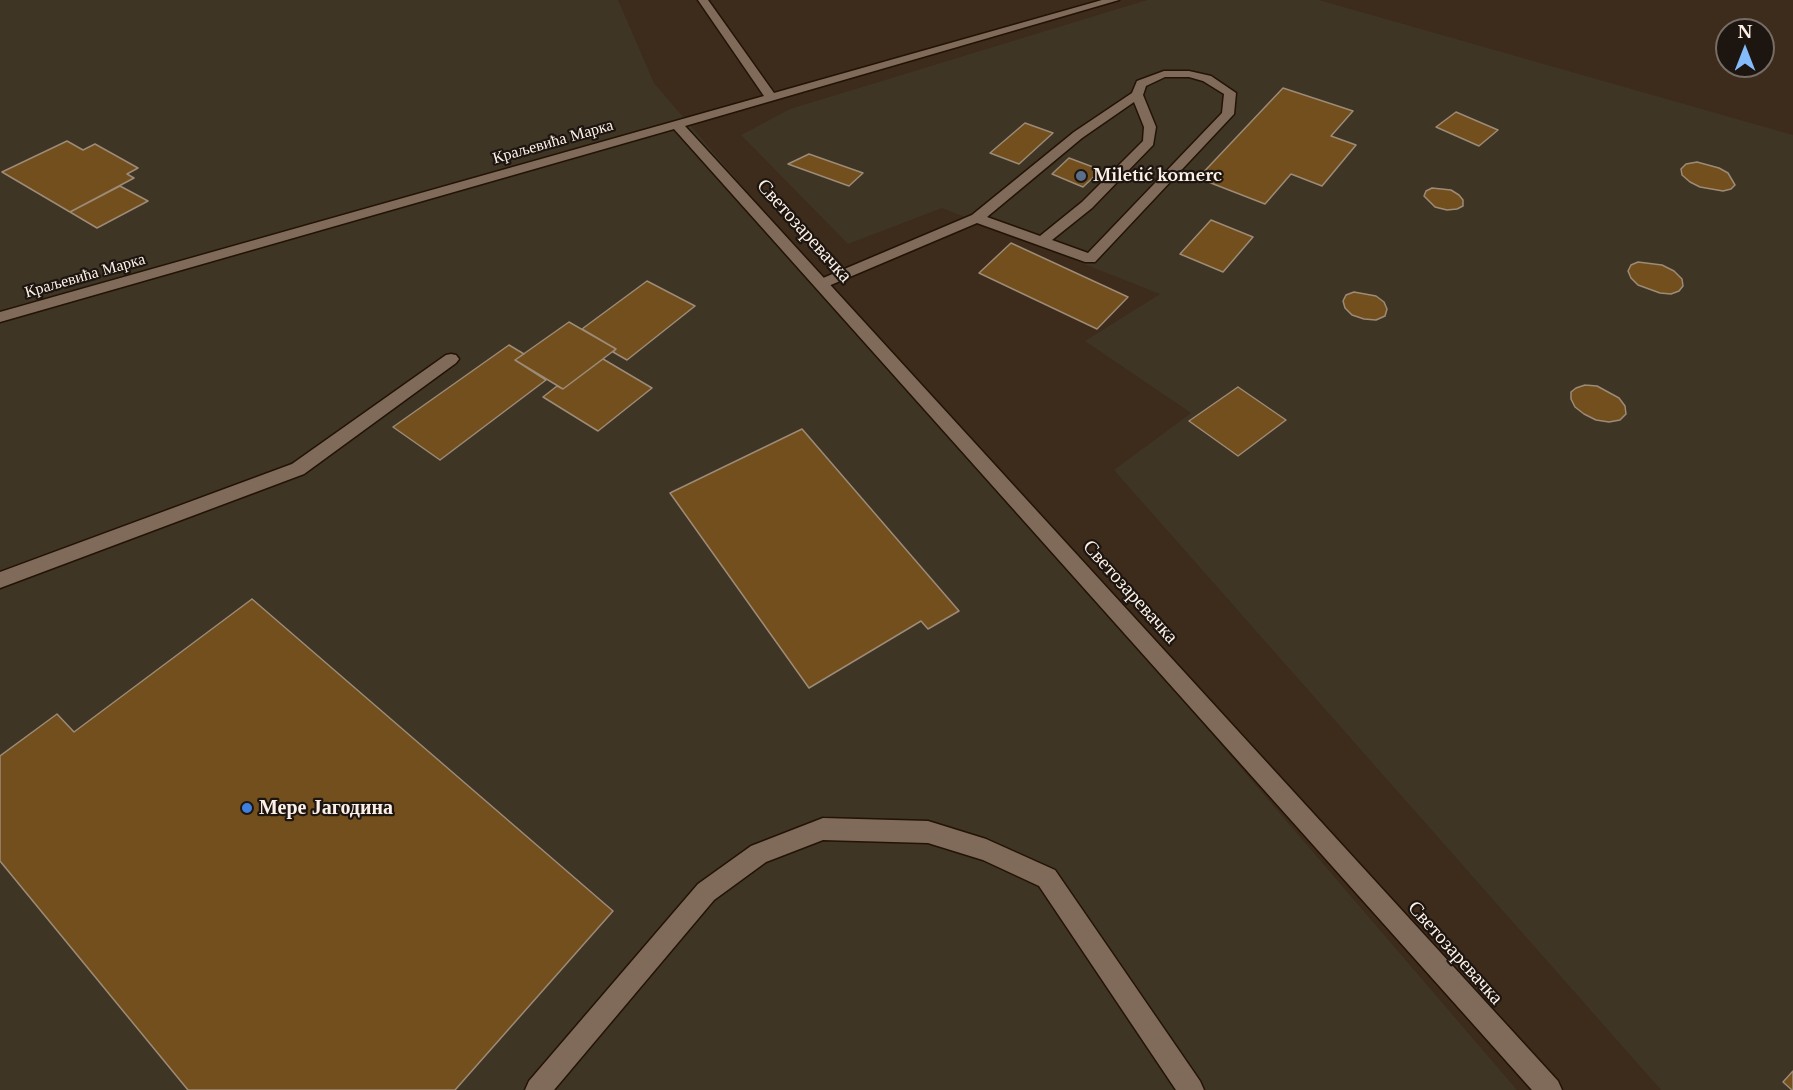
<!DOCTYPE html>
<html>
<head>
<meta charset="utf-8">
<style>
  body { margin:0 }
  #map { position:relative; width:1793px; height:1090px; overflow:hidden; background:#3d2b1c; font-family:"Libre Baskerville",serif }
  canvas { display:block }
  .north { position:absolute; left:1715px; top:18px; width:60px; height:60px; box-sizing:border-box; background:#1d150f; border:2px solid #766d65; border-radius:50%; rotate:0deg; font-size:16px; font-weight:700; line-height:24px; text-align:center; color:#fcf0e7 }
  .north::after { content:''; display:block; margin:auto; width:21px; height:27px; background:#84bcfb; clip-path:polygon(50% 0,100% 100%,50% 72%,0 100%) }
</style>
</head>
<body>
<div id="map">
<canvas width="1793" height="1090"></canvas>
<div class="north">N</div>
</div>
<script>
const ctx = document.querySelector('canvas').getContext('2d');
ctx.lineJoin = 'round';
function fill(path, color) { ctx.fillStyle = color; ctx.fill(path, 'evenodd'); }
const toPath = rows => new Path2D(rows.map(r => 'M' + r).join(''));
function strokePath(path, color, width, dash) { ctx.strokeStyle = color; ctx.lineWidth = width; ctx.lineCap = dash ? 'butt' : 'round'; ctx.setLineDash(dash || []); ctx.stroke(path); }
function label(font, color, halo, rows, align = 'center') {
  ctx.font = font + ' "Libre Baskerville",serif'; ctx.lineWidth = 4.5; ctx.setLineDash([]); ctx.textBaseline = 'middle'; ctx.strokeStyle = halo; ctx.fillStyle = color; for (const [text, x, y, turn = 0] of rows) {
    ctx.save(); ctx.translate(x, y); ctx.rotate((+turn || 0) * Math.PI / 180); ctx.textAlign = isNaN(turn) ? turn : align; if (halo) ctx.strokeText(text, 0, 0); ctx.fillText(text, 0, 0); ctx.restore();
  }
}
fill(toPath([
  [0,0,618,0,654,83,1517,1090,0,1090],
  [1147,0,1319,0,1793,135,1793,1090,1661,1090,1114,470,1191,413,1085,341,1160,294,942,208,848,244,741,135,790,109]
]), '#3e3525');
const building = toPath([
  [1283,88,1353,111,1331,136,1356,145,1322,186,1291,174,1265,204,1198,178,1283,88],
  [1456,112,1498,130,1479,146,1436,127,1456,112],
  [1025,123,1053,133,1019,164,990,153,1025,123],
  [67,141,83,150,95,144,138,168,127,174,134,178,70,212,2,172,67,141],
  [809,154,863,173,849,186,788,164,809,154],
  [1069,158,1101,170,1083,187,1052,174,1069,158],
  [1697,162,1719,168,1728,173,1735,185,1731,189,1723,191,1700,187,1690,182,1682,175,1681,169,1686,164,1697,162],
  [120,186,148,201,97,228,70,212,120,186],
  [1432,188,1451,190,1459,195,1463,200,1463,206,1457,209,1447,210,1435,207,1424,196,1426,191,1432,188],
  [1211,220,1253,237,1223,272,1180,254,1211,220],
  [1011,243,1128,297,1097,329,979,273,1011,243],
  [1638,262,1662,265,1674,271,1682,279,1683,286,1679,291,1671,294,1660,293,1638,285,1631,278,1628,271,1631,265,1638,262],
  [647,281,695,306,627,360,613,352,616,349,582,329,647,281],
  [1354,292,1376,296,1384,302,1387,309,1385,316,1376,320,1364,319,1352,315,1345,308,1343,301,1346,295,1354,292],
  [569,322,616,349,563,389,515,360,569,322],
  [509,345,524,354,515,360,546,380,440,460,393,427,509,345],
  [603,359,652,388,598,431,543,397,557,386,563,389,603,359],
  [1585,385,1597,386,1619,398,1625,406,1626,414,1620,420,1609,422,1596,420,1584,414,1575,407,1571,399,1571,392,1576,388,1585,385],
  [1238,387,1286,420,1238,456,1189,421,1238,387],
  [802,429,959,611,928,629,921,621,809,688,670,493,802,429],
  [252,599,613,911,455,1090,188,1090,0,861,0,756,57,714,74,732,252,599],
  [1793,1071,1793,1090,1792,1090,1783,1082,1793,1071]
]);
fill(building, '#724f1d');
strokePath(building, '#9d8b77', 1.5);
const service = toPath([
  [1164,71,1189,71,1211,76,1236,93,1234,114,1095,262,1085,262,977,223,826,287,816,287,814,284,816,281,972,215,1074,132,1132,93,1137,81,1164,71],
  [1165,77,1189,77,1203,81,1224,94,1222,113,1088,253,1052,240,1092,208,1153,145,1156,127,1143,95,1146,86,1165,77],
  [1134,102,1144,127,1143,141,1082,202,1040,236,987,217,1082,138,1134,102],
  [451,354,456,355,459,359,456,363,304,474,0,588,0,572,292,464,446,355,451,354],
  [823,818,928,821,986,839,1055,870,1200,1081,1204,1090,1176,1090,1039,886,983,860,928,843,823,840,766,862,714,900,554,1090,525,1090,529,1081,698,884,751,846,823,818]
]);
const minor = toPath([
  [698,0,708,0,774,93,1102,0,1119,0,685,126,1558,1081,1562,1090,1532,1090,674,129,0,322,0,312,764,96,698,0]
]);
strokePath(service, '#231305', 3);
strokePath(minor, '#231305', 3);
fill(service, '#806b5a');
fill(minor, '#806b5a');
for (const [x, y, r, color] of [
  [1081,176,6,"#5c6f8a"],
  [247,808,6,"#3f7fe0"]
]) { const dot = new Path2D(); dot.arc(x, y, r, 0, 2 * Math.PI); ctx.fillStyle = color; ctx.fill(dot); strokePath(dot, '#1d150f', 2); }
label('16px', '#fcf0e7', '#1d150f', [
  ["Краљевића Марка",553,142,-16],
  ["Краљевића Марка",85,276,-16]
]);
label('bold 16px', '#fcf0e7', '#1d150f', [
  ["Miletić komerc",1093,176]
], 'left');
label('20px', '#fcf0e7', '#1d150f', [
  ["Светозаревачка",804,231,48],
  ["Светозаревачка",1130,592,48],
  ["Светозаревачка",1455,953,48]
]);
label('bold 20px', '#fcf0e7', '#1d150f', [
  ["Мере Јагодина",259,808]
], 'left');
</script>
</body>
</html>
